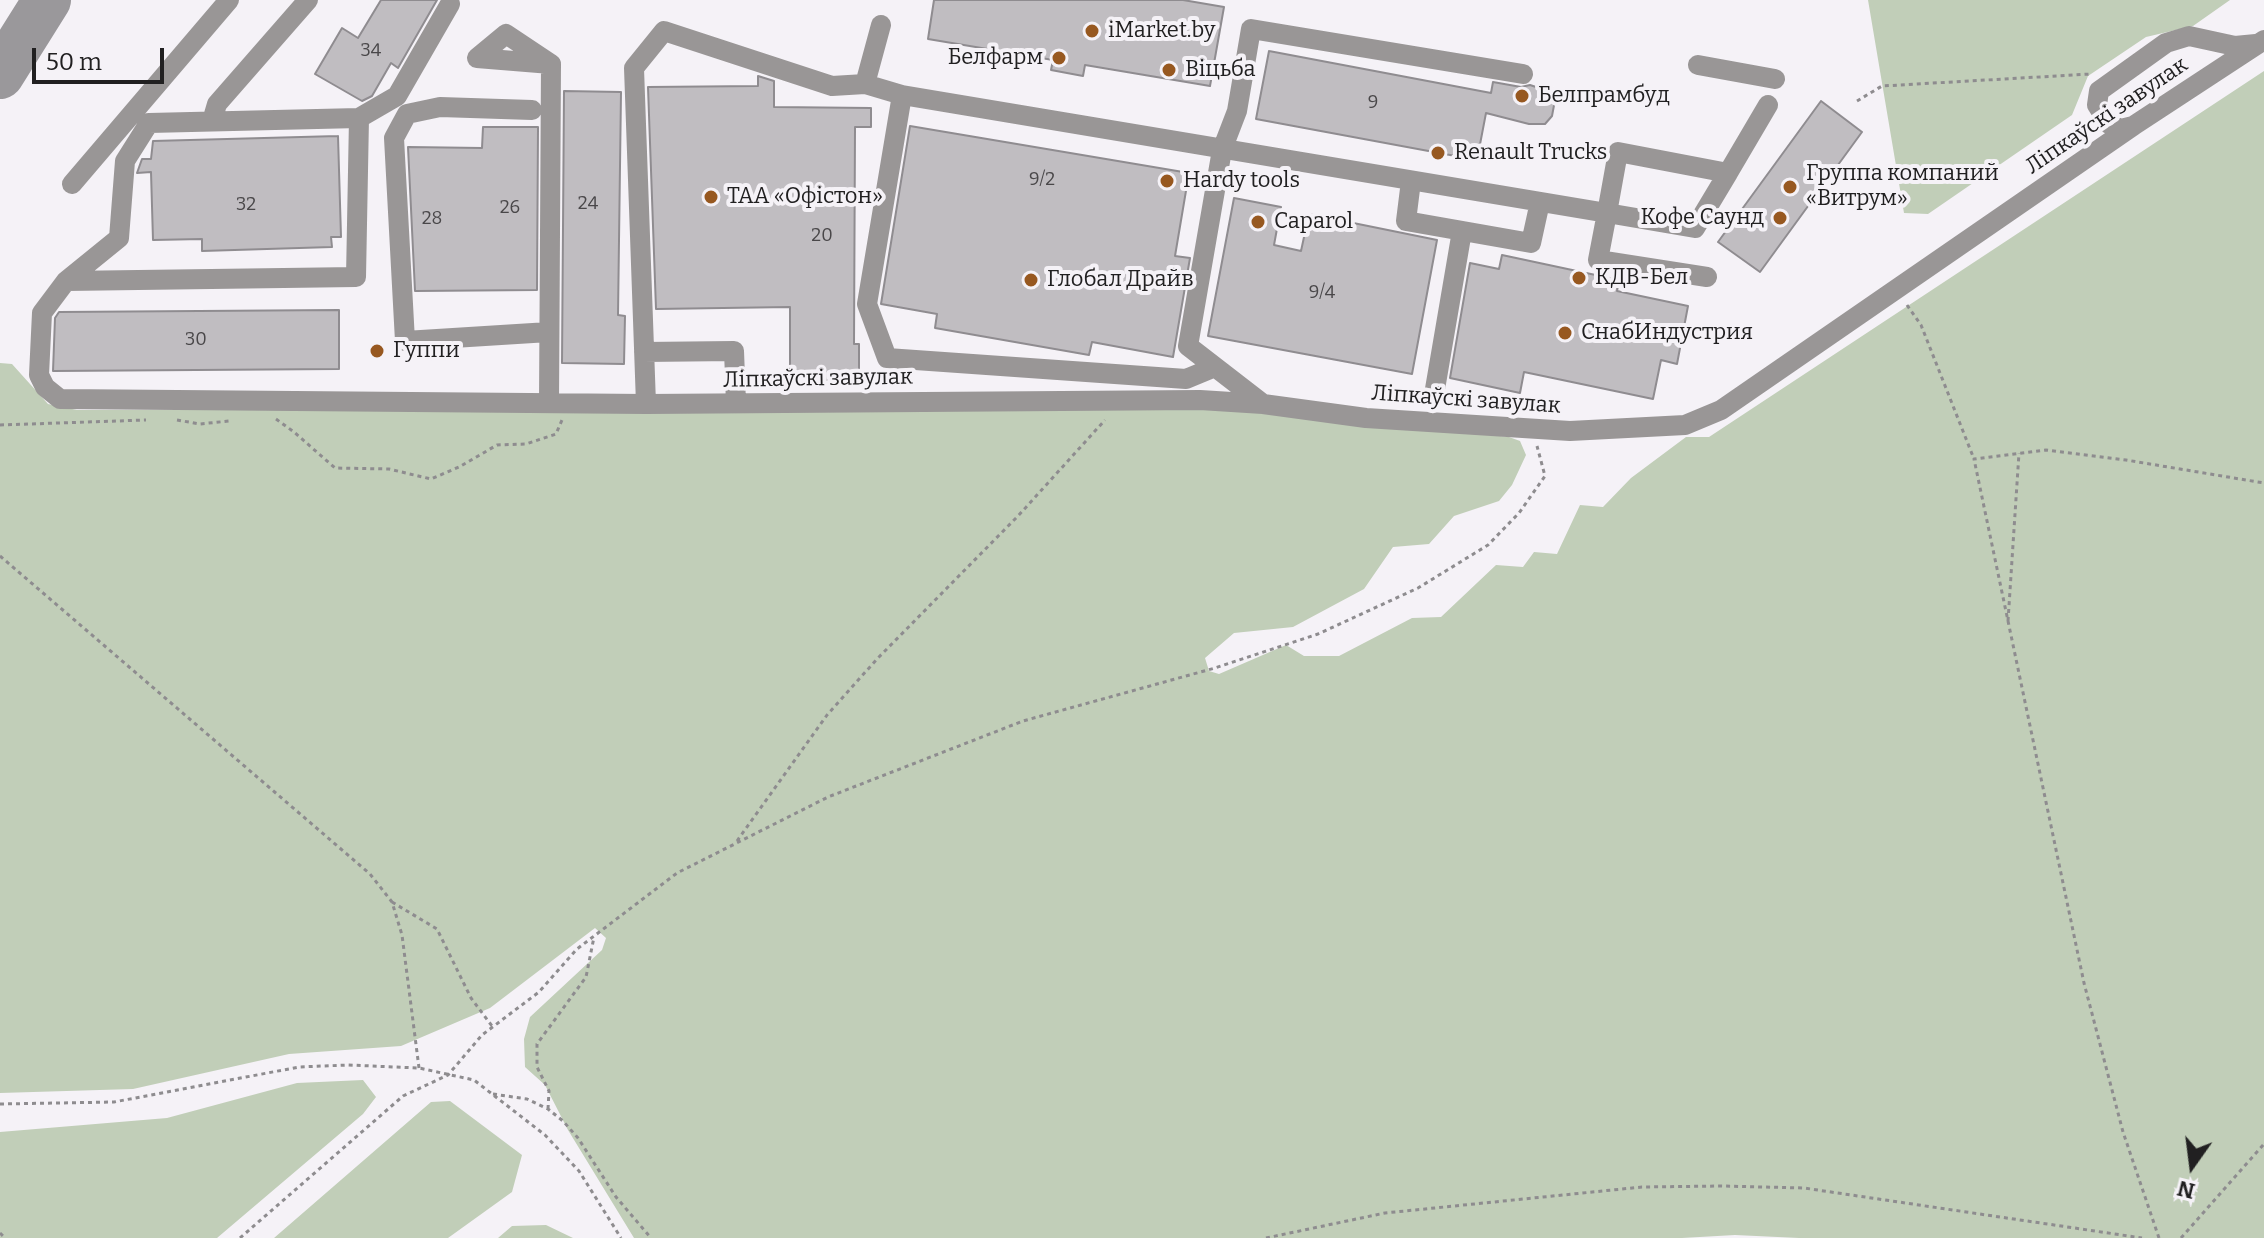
<!DOCTYPE html>
<html>
<head>
<meta charset="utf-8">
<style>
  body { margin:0 }
  #map { position:relative; width:2264px; height:1238px; overflow:hidden; background:#f5f2f7; font-family:Bitter,serif }
  canvas { display:block }
  .north { position:absolute; left:2152px; top:1126px; width:80px; height:80px; -webkit-text-stroke:6px #f5f2f7; paint-order:stroke; rotate:194deg; font-size:22px; font-weight:700; line-height:32px; text-align:center; color:#212021 }
  .north::after { content:''; display:block; margin:auto; width:28px; height:36px; background:#212021; clip-path:polygon(50% 0,100% 100%,50% 72%,0 100%) }
  .scale { position:absolute; left:32px; top:48px; width:132px; height:36px; box-sizing:border-box; border:4px solid #212021; border-top:0; padding-left:10px; font-size:24px; line-height:28px; white-space:nowrap; color:#212021; -webkit-text-stroke:6px #f5f2f7; paint-order:stroke }
</style>
</head>
<body>
<div id="map">
<canvas width="2264" height="1238"></canvas>
<div class="north">N</div>
<div class="scale">50 m</div>
</div>
<script>
const ctx = document.querySelector('canvas').getContext('2d');
ctx.lineJoin = 'round';
function fill(path, color) { ctx.fillStyle = color; ctx.fill(path, 'evenodd'); }
const toPath = rows => new Path2D(rows.map(r => 'M' + r).join(''));
function strokePath(path, color, width, dash) { ctx.strokeStyle = color; ctx.lineWidth = width; ctx.lineCap = dash ? 'butt' : 'round'; ctx.setLineDash(dash || []); ctx.stroke(path); }
function label(font, color, halo, rows, align = 'center') {
  ctx.font = font + ' Bitter,serif'; ctx.lineWidth = 8; ctx.setLineDash([]); ctx.textBaseline = 'middle'; ctx.strokeStyle = halo; ctx.fillStyle = color; for (const [text, x, y, turn = 0] of rows) {
    ctx.save(); ctx.translate(x, y); ctx.rotate((+turn || 0) * Math.PI / 180); ctx.textAlign = isNaN(turn) ? turn : align; if (halo) ctx.strokeText(text, 0, 0); ctx.fillText(text, 0, 0); ctx.restore();
  }
}
fill(toPath([
  [1868,0,2230,0,2193,26,2146,37,2088,76,2072,115,1928,214,1904,213],
  [2264,71,2264,1238,1799,1238,1735,1235,1682,1238,634,1238,568,1130,545,1085,525,1067,524,1039,530,1017,602,950,606,938,595,928,490,1008,401,1046,289,1054,133,1089,0,1093,0,363,12,364,48,404,77,410,1238,407,1509,437,1520,441,1526,455,1512,485,1499,501,1454,516,1429,544,1393,547,1364,589,1293,627,1234,633,1205,658,1209,671,1219,674,1286,645,1304,656,1339,656,1412,618,1441,617,1496,565,1523,567,1534,552,1557,554,1580,505,1603,507,1631,478,1686,437,1709,437],
  [363,1080,376,1097,363,1114,217,1238,0,1238,0,1132,167,1118,297,1083],
  [450,1101,522,1155,512,1192,448,1238,274,1238,431,1102],
  [546,1225,573,1238,498,1238,512,1226]
]), '#c1ceb8');
strokePath(toPath([
  [0,75,47,0]
]), '#9a989b', 48);
const building = toPath([
  [381,0,437,0,398,68,391,63,372,96,362,101,315,74,342,28,358,38,381,0],
  [934,0,1183,0,1224,7,1210,86,1085,65,1083,76,1051,70,1053,60,928,39,934,0],
  [1269,51,1491,93,1493,82,1521,87,1530,85,1551,92,1555,100,1552,116,1545,124,1529,124,1486,113,1477,160,1256,119,1269,51],
  [758,76,774,81,774,107,871,108,871,127,855,127,854,344,859,344,859,384,790,383,790,307,656,309,648,87,758,86,758,76],
  [564,91,621,92,618,315,625,316,624,364,562,363,564,91],
  [1821,101,1862,132,1760,272,1718,242,1821,101],
  [910,126,1189,173,1175,256,1190,258,1173,357,1092,342,1089,355,935,328,937,314,881,304,910,126],
  [483,127,538,127,537,290,415,291,408,147,482,148,483,127],
  [338,136,341,237,331,237,332,247,202,251,202,239,153,240,151,172,137,173,142,159,151,159,153,141,338,136],
  [1234,198,1281,207,1274,245,1301,251,1309,214,1437,240,1412,374,1208,336,1234,198],
  [1502,255,1619,280,1617,291,1688,306,1677,364,1661,360,1653,399,1524,372,1520,393,1450,378,1470,263,1499,269,1502,255],
  [339,310,339,369,53,371,55,318,59,312,339,310]
]);
fill(building, '#c0bdc1');
strokePath(building, '#8f8c90', 2);
strokePath(toPath([
  [1857,101,1882,86,2091,74],
  [1907,305,1921,325,1974,459],
  [276,419,294,432,335,468,389,469,431,479,459,467,497,445,526,444,556,434,562,420],
  [177,420,200,424,229,421],
  [0,425,146,420],
  [0,556,370,874,392,902,402,935,419,1068],
  [2008,621,2019,453],
  [737,841,827,715,877,659,1018,516,1105,420],
  [392,902,437,929,471,998,492,1026],
  [493,1094,527,1099,548,1109,563,1121,578,1138,616,1197,651,1238],
  [0,1104,114,1102,299,1067,348,1065,419,1068,474,1080,545,1135,579,1171,621,1238],
  [548,1109,549,1091,537,1067,537,1044,586,977,594,937],
  [0,1233,5,1238],
  [240,1238,403,1096,448,1075,482,1035,539,992,577,949,677,873,828,797,1023,721,1215,668,1318,634,1418,588,1488,545,1519,513,1545,476,1537,446],
  [1266,1238,1385,1213,1642,1187,1722,1186,1804,1188,2142,1238],
  [2159,1238,2123,1132,2084,983,1974,459,2046,450,2126,460,2264,483],
  [2181,1238,2264,1144]
]), '#8e8c8f', 3, [4, 4]);
strokePath(toPath([
  [450,4,397,96,359,118,149,123,125,161,119,238,66,281,42,313,39,375,45,387,60,399,646,404,1200,400,1263,404,1366,418,1570,431,1685,425,1721,410,2133,126,2264,40],
  [1698,65,1775,79],
  [865,84,881,25],
  [902,95,867,304,887,358,1186,379,1215,367],
  [532,110,440,107,407,114,394,138,405,341,549,332],
  [212,121,217,104,308,0],
  [2133,126,2121,129,2109,124,2097,105,2099,91,2166,43,2189,36,2235,46,2256,44],
  [1411,181,1406,221,1531,243,1540,202],
  [72,184,229,0],
  [1707,277,1598,260,1607,213,1695,228,1728,173],
  [66,281,356,277,359,118],
  [644,352,734,351,736,403],
  [1435,389,1462,231],
  [549,403,551,64,506,34,477,58,551,64],
  [646,404,634,68,664,31,832,86,865,84,902,95,1607,213,1618,152,1728,173,1768,105],
  [1263,404,1188,346,1222,150,1237,111,1251,29,1523,74]
]), '#999696', 20);
for (const [x, y, r, color] of [
  [1092,31,8,"#975820"],
  [1059,58,8,"#975820"],
  [1169,70,8,"#975820"],
  [1522,96,8,"#975820"],
  [1438,153,8,"#975820"],
  [1167,181,8,"#975820"],
  [1790,187,8,"#975820"],
  [711,197,8,"#975820"],
  [1780,218,8,"#975820"],
  [1258,222,8,"#975820"],
  [1579,278,8,"#975820"],
  [1031,280,8,"#975820"],
  [1565,333,8,"#975820"],
  [377,351,8,"#975820"]
]) { const dot = new Path2D(); dot.arc(x, y, r, 0, 2 * Math.PI); ctx.fillStyle = color; ctx.fill(dot); strokePath(dot, '#f5f2f7', 3); }
label('18px', '#494749', null, [
  ["34",371,51],
  ["9",1373,103],
  ["9/2",1042,180],
  ["24",588,204],
  ["32",246,205],
  ["26",510,208],
  ["28",432,219],
  ["20",822,236],
  ["9/4",1322,293],
  ["30",196,340]
]);
label('22px', '#212021', '#f5f2f7', [
  ["iMarket.by",1108,31],
  ["Белфарм",1043,58,"right"],
  ["Віцьба",1185,70],
  ["Белпрамбуд",1538,96],
  ["Renault Trucks",1454,153],
  ["Группа компаний",1806,174],
  ["«Витрум»",1806,199],
  ["Hardy tools",1183,181],
  ["ТАА «Офістон»",727,197],
  ["Кофе Саунд",1764,218,"right"],
  ["Caparol",1274,222],
  ["КДВ-Бел",1595,278],
  ["Глобал Драйв",1047,280],
  ["СнабИндустрия",1581,333],
  ["Гуппи",393,351]
], 'left');
label('22px', '#212021', '#f5f2f7', [
  ["Ліпкаўскі завулак",2107,116,-34],
  ["Ліпкаўскі завулак",818,379,-1],
  ["Ліпкаўскі завулак",1466,400,4]
]);
</script>
</body>
</html>
